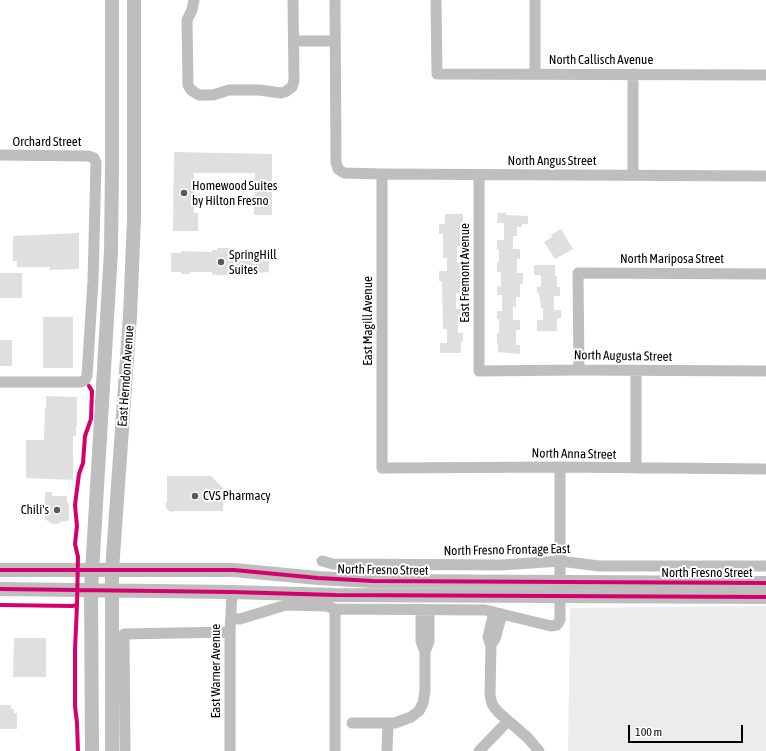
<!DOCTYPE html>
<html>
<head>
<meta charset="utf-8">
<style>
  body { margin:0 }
  #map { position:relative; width:766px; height:751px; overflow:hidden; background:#fff; font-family:"Asap Condensed",sans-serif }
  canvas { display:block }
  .scale { position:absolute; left:628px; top:725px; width:115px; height:18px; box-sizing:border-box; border:2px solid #000; border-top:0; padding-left:5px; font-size:12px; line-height:14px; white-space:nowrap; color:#000; -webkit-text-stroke:3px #fff; paint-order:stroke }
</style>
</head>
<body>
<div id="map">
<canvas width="766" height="751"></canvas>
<div class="scale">100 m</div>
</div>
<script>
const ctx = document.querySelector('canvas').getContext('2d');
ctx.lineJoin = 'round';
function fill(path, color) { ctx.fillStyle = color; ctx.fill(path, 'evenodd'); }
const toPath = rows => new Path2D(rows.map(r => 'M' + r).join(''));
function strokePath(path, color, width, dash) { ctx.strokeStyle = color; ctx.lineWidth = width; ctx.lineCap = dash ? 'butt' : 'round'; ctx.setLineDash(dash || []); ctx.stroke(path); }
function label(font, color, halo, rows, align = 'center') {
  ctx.font = font + ' "Asap Condensed",sans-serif'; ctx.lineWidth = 4; ctx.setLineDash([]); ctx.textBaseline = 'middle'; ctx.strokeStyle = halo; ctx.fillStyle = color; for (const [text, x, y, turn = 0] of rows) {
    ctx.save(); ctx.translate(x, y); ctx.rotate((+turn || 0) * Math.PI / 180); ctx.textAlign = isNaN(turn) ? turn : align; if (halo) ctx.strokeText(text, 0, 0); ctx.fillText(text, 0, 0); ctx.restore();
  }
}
fill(toPath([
  [766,606,766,751,568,751,570,608]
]), '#ececec');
fill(toPath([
  [174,152,272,154,272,215,254,215,255,173,194,173,194,213,198,213,198,231,173,231],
  [498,213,506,213,506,215,528,216,528,224,522,224,522,227,517,227,517,236,513,236,513,249,520,249,520,259,517,259,517,273,523,273,523,284,520,284,520,297,516,297,516,307,513,307,513,320,520,320,520,330,516,330,516,345,520,345,520,354,498,352,498,344,497,344,497,333,499,333,499,319,497,319,497,311,502,311,502,295,497,295,497,286,501,287,501,272,497,272,497,262,499,262,499,249,497,249,497,240,504,240,504,223,497,223],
  [445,214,463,214,463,223,460,223,460,238,463,238,463,246,457,246,457,262,463,262,463,271,461,271,461,285,463,285,463,293,456,293,456,309,463,309,463,317,458,317,458,333,463,333,463,342,461,342,461,353,440,353,440,343,447,343,447,329,443,329,442,281,439,281,439,271,447,271,447,258,443,258,443,234,439,234,439,224,445,224],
  [561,229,573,249,555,259,544,242,552,237,551,235],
  [79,233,79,269,49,270,50,267,17,267,17,261,13,261,13,236],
  [217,248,234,248,234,250,238,252,260,250,260,252,269,252,269,272,250,274,250,272,239,272,239,275,217,275,212,274,212,272,190,272,190,274,181,274,181,272,171,272,171,253,181,253,181,251,212,252,212,250,217,250],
  [534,265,555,265,555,276,557,276,557,287,560,287,560,296,554,296,554,310,561,310,561,318,557,318,557,331,537,331,537,320,543,320,543,308,541,308,539,293,537,293,537,287,541,287,541,275,534,275],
  [0,273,22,273,22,298,0,298],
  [43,317,73,317,73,368,43,368],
  [0,340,12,340,12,366,0,366],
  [46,396,77,397,77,426,76,426,76,436,73,436,73,480,26,478,26,440,44,440,45,408,46,408],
  [167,476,211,476,224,489,223,511,174,511,174,512,169,511,166,508,165,503,167,503],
  [45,492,52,492,52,496,67,496,67,503,69,503,69,517,68,521,60,522,59,524,52,524,45,519],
  [14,638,46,638,46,677,13,677],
  [0,705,11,705,11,709,14,709,14,713,17,713,17,729,0,729]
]), '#dfdfdf');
strokePath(toPath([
  [194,0,192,10,187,20,188,85,191,90,199,95,213,95,229,90,259,90,281,93,285,92,292,87,294,81,293,0],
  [335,0,336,162,338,169,344,173,382,174,766,176],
  [436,0,437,74,766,75],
  [535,0,535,74],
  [295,41,335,41],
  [633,74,633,175],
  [0,155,88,156,94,158,96,163,93,281,87,376,85,380,81,382,0,382],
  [382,174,382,468,560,467,766,469],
  [479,175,479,371,579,370,766,371],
  [579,370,578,273,766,274],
  [636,468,636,371],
  [322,561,333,564,502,565,560,561,599,566,766,566],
  [494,612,488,637,491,646,490,695,492,704,498,712,528,738,539,751],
  [231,618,240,619,286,605,327,606,335,609,485,610,551,626,557,625,560,620,560,467],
  [492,643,495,639,502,614],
  [425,652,429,641,429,610],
  [352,723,395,723,411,717,419,711,423,703,425,691,425,652,421,641,421,610],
  [125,751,124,634,230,632],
  [230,751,230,632,232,592],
  [335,751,335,609],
  [387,751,388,723],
  [479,751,508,721]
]), '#bebebe', 11);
strokePath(toPath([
  [0,570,234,570,318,578,373,581,766,583],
  [0,589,232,592,335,595,766,597],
  [92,751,91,589,111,251,112,167,112,0],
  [112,751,112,570,130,316,134,218,134,0]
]), '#bebebe', 14);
strokePath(toPath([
  [0,570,234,570,318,578,373,581,766,583],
  [0,589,232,592,335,595,766,597],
  [0,605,72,606,77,605,75,650,75,706,77,723,78,751],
  [77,605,78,557,75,544,77,526,75,505,79,474,83,463,85,436,91,419,92,391,89,386]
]), '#d6006c', 4);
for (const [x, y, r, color] of [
  [184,193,4,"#595959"],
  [221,262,4,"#595959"],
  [195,496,4,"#595959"],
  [57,510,4,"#595959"]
]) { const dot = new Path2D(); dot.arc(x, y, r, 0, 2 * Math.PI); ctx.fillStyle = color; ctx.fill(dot); strokePath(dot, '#fff', 1.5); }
label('13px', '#000', '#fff', [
  ["North Callisch Avenue",601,60],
  ["Orchard Street",47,142],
  ["North Angus Street",552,161],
  ["North Mariposa Street",672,259],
  ["East Fremont Avenue",465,273,-90],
  ["East Magill Avenue",368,321,-90],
  ["North Augusta Street",623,356,1],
  ["East Herndon Avenue",126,376,-86],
  ["North Anna Street",574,454,1],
  ["North Fresno Frontage East",507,550,-1],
  ["North Fresno Street",383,570,1],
  ["North Fresno Street",707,573],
  ["East Warner Avenue",216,671,-90]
]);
label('13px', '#000', '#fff', [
  ["Homewood Suites",192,186],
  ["by Hilton Fresno",192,201],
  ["SpringHill",229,255],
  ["Suites",229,270],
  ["CVS Pharmacy",203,496],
  ["Chili's",49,510,"right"]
], 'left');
</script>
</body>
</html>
